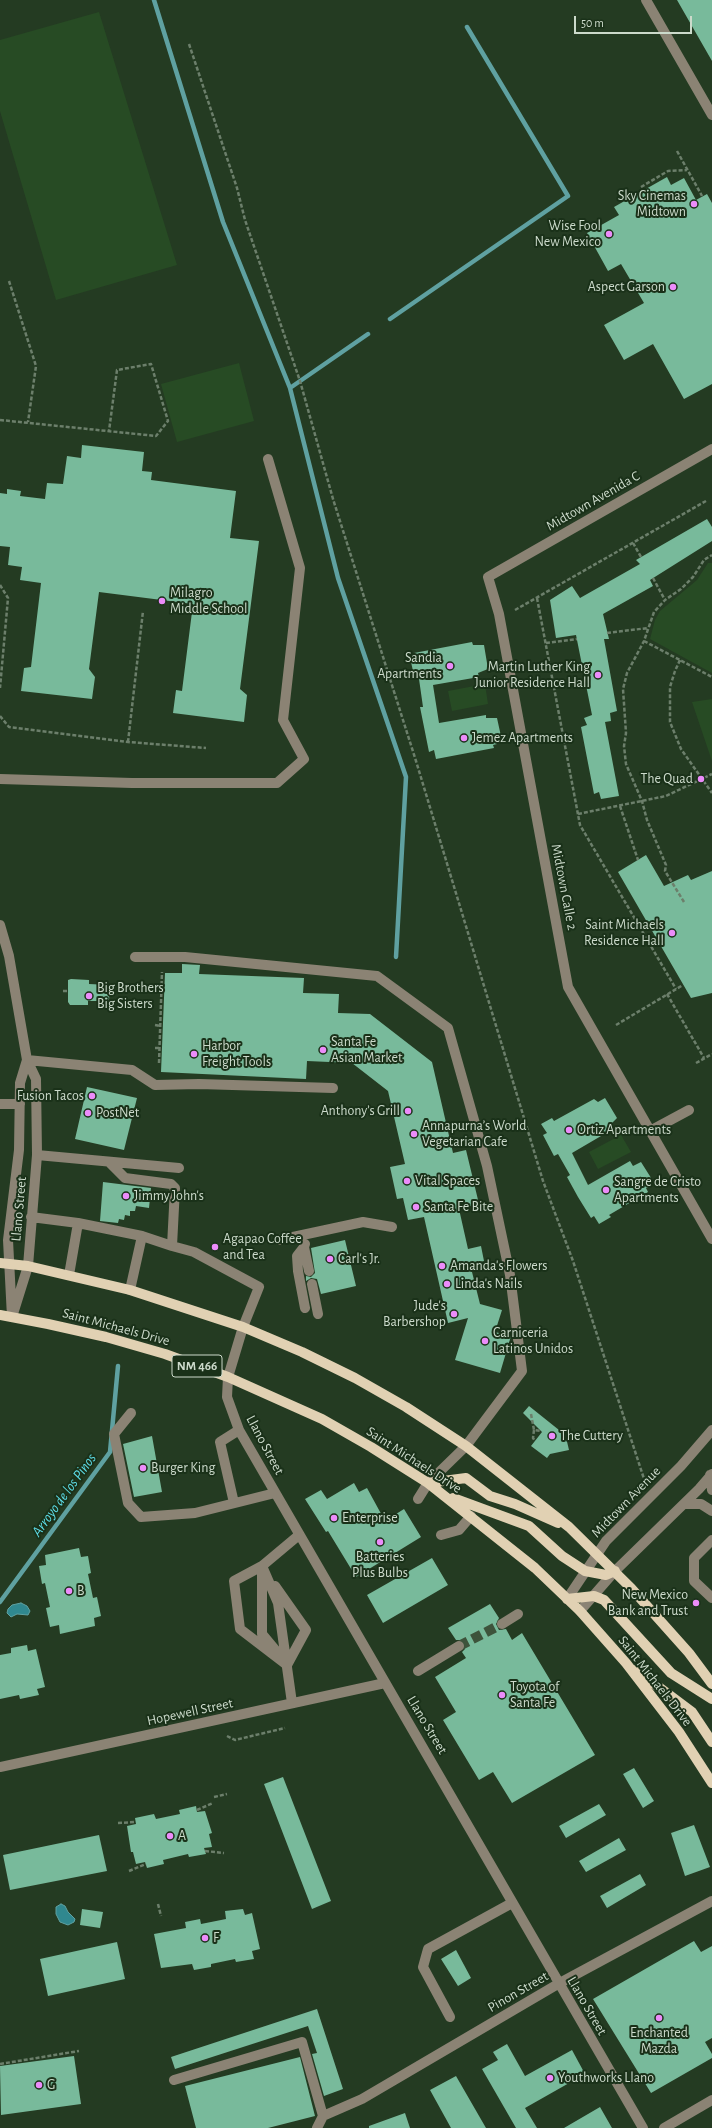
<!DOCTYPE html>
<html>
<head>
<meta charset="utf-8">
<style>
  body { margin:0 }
  #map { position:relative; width:712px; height:2128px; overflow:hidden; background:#243b22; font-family:"Alegreya Sans",sans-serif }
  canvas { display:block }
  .scale { position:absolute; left:574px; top:16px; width:118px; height:18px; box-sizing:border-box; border:2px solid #ccdacb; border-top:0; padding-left:5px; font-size:12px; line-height:14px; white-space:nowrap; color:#ccdacb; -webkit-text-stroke:3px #1a3119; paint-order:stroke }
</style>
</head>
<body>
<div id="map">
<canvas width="712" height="2128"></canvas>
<div class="scale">50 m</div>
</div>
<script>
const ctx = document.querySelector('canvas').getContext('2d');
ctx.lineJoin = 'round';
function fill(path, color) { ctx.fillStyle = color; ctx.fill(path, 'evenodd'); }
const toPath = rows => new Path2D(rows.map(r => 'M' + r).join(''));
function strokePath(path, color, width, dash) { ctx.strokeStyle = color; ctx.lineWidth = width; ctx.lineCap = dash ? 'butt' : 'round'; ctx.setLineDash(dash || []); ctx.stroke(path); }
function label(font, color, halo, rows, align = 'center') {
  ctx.font = font + ' "Alegreya Sans",sans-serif'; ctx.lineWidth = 4; ctx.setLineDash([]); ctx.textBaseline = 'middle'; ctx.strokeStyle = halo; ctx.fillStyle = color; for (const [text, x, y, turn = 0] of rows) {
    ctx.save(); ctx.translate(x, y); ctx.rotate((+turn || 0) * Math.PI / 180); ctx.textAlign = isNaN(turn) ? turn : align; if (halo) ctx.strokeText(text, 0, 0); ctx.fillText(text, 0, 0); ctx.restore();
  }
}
fill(toPath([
  [99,12,177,265,56,300,0,111,0,40],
  [239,363,254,421,177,442,161,384],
  [708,563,712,563,712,673,650,639,655,620,660,611,697,580],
  [485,684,488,704,452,711,448,691],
  [712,699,712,761,692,702],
  [621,1135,631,1152,598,1169,589,1152]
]), '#274b24');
const water = toPath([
  [21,1603,27,1606,30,1611,28,1615,17,1614,11,1617,7,1613,8,1609,12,1605,21,1603],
  [61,1904,65,1906,68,1912,75,1919,74,1922,68,1925,60,1922,56,1914,56,1907,61,1904]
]);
fill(water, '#30888f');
strokePath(water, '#5fa1a1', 1);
strokePath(toPath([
  [154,0,223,222,290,388],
  [390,319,568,196,467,27],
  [368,334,290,388,338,578,406,777,396,957],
  [0,1602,110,1452,118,1366]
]), '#5fa1a1', 4.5);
fill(toPath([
  [677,0,712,0,712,61],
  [667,177,671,185,684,178,696,200,707,194,712,203,712,384,684,399,653,344,624,360,604,325,644,303,621,264,608,271,587,233,619,215,614,207],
  [82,445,144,452,142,471,152,472,151,480,236,491,230,538,259,541,240,689,247,695,244,722,173,713,176,690,182,691,193,604,99,592,89,669,95,677,92,699,21,691,24,668,31,667,41,583,20,580,22,567,8,565,10,547,0,546,0,493,7,494,7,489,21,491,20,496,45,499,47,483,63,484,67,456,81,458],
  [707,519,712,527,712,541,650,580,653,586,603,614,609,639,604,639,617,711,610,713,611,721,605,722,619,796,601,799,599,792,594,794,581,727,587,725,584,718,592,715,576,635,556,638,550,600,572,586,580,598,640,564,636,560],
  [472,642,473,645,484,645,488,669,478,673,479,677,433,685,439,723,486,715,486,718,497,718,502,741,496,742,497,744,493,745,494,748,436,759,434,750,429,752,420,707,423,707,419,679,415,680,411,662,416,661,414,653],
  [646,855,664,886,688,875,691,880,712,871,712,993,691,998,618,872],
  [182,964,200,965,199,974,304,978,303,993,339,994,338,1013,370,1014,432,1062,453,1153,466,1150,479,1204,459,1209,468,1249,481,1246,484,1261,470,1264,480,1304,502,1310,495,1332,511,1336,500,1373,455,1360,468,1318,448,1323,424,1217,408,1220,403,1198,397,1199,390,1167,405,1164,388,1091,352,1063,307,1061,306,1079,161,1072,165,973,182,973],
  [71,979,89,980,89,984,110,985,109,1001,88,1001,88,1005,70,1005,68,1002,68,980],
  [87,1087,137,1098,124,1150,75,1139],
  [605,1098,617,1118,610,1125,613,1129,572,1153,588,1185,630,1161,633,1166,641,1162,653,1181,648,1184,650,1187,646,1188,648,1192,609,1215,611,1217,599,1224,594,1216,591,1218,578,1197,567,1177,570,1175,558,1154,554,1156,543,1135,547,1133,541,1124,552,1118,554,1121,594,1099,598,1102],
  [103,1182,151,1188,149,1208,136,1206,135,1211,130,1211,130,1216,125,1215,124,1220,119,1219,118,1223,100,1221],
  [345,1240,356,1286,321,1294,317,1279,311,1278,306,1281,306,1276,311,1277,315,1273,311,1248],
  [529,1406,559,1430,564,1429,569,1450,550,1454,547,1458,531,1446,542,1432,523,1413],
  [152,1436,162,1492,134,1497,123,1444],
  [354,1483,359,1492,367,1488,385,1521,404,1509,421,1537,356,1577,328,1531,326,1532,305,1499,321,1490,327,1499],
  [79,1548,81,1557,88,1556,91,1573,88,1574,93,1598,97,1597,101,1616,94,1618,95,1626,60,1634,59,1625,50,1627,46,1608,50,1607,45,1583,42,1584,39,1566,46,1565,45,1555],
  [432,1558,448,1585,383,1623,367,1595],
  [490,1604,499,1618,496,1624,499,1630,506,1629,512,1640,522,1633,595,1755,512,1803,493,1772,479,1780,443,1720,456,1712,435,1677,466,1658,462,1652,465,1649,465,1643,462,1640,456,1640,448,1628],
  [27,1645,28,1651,36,1649,45,1687,37,1689,39,1695,20,1699,19,1695,0,1699,0,1655,11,1653,11,1648],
  [634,1768,654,1801,643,1808,623,1774],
  [283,1777,331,1901,312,1909,264,1784],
  [599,1804,606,1815,566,1838,559,1826],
  [196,1806,197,1812,205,1811,212,1833,209,1834,212,1847,204,1848,206,1854,189,1857,188,1854,163,1860,164,1864,147,1868,145,1862,136,1864,133,1852,131,1852,127,1826,136,1824,135,1818,154,1814,156,1819,180,1814,179,1810],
  [694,1825,710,1867,685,1876,671,1833],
  [99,1835,107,1871,10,1890,3,1855],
  [619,1838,626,1850,586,1872,579,1861],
  [640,1874,646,1885,607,1908,600,1896],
  [82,1909,103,1912,100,1928,80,1925],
  [243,1909,245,1915,252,1913,260,1949,252,1951,254,1959,236,1962,235,1959,211,1964,211,1967,194,1970,192,1964,161,1968,154,1934,186,1928,185,1922,200,1919,201,1924,226,1919,225,1911],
  [694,1941,701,1952,712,1946,712,2038,705,2042,712,2054,712,2058,651,2093,593,1999],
  [117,1942,125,1979,48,1996,40,1959],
  [456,1950,471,1978,458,1986,441,1959],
  [317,2009,343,2089,324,2096,312,2054,317,2053,308,2026,175,2069,171,2057],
  [507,2044,525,2076,572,2050,585,2074,525,2108,537,2128,516,2128,482,2069,498,2060,493,2052],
  [74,2056,81,2104,1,2115,0,2066],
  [300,2057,315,2116,268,2128,196,2128,185,2086],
  [456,2076,486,2128,451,2128,430,2090],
  [600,2107,612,2128,564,2128],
  [405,2113,410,2128,369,2128,369,2126]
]), '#78ba9b');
strokePath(toPath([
  [459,1646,502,1624]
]), '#3d533b', 10, [10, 5]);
strokePath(toPath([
  [189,44,237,188,245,220,300,381,333,499,416,761,543,1181,573,1261,646,1485],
  [677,151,702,196],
  [641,187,668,171,687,170],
  [9,281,36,366,28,422],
  [0,420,156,436,168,421,151,364,117,370,109,431],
  [633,543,641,557],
  [653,578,665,600],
  [0,585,8,598,0,688],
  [537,598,580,825,676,989],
  [515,610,706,501],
  [607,633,648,628],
  [644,641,712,677],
  [546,643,577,639],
  [680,660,675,671,670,687,670,722,681,749,712,793],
  [0,716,9,727,128,742,206,748],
  [128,742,143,611],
  [620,806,638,860],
  [578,814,666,796,712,774],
  [684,902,665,871,666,865,647,820,642,801,626,764,624,746,626,733,623,689,627,673,644,641,654,612,665,600,681,589,693,577,704,560,712,555],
  [63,991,68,991],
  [667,994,704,1058],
  [155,1025,160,1026],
  [616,1025,683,985],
  [155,1048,159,1048],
  [159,1063,162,972],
  [696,1063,712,1054],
  [531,1414,534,1430,541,1431],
  [534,1430,533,1438,535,1441],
  [227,1736,235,1740,285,1728],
  [214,1797,227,1794],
  [197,1810,213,1803],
  [118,1823,136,1822],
  [205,1851,224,1853],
  [129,1871,146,1864],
  [158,1904,161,1916],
  [0,2064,79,2051]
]), '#6c7f6b', 2.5, [4, 2]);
strokePath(toPath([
  [646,0,712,115],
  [712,449,488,577,499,614,568,987,712,1239],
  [0,779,132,783,277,783,304,759,283,720,300,568,268,459],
  [0,925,9,956,27,1060,132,1070,155,1085,199,1084,333,1088],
  [135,957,185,957,377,976,448,1028,487,1166,510,1275,522,1371,466,1446,428,1483,418,1499],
  [27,1060,36,1079,37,1155,28,1266,12,1317,8,1240,19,1150,20,1083,27,1060],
  [0,1104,20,1104],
  [650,1131,689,1110],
  [37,1155,179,1168],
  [110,1163,125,1178,171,1184,175,1188,172,1246],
  [31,1217,78,1223,142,1236,172,1246,194,1252,259,1287,243,1327,228,1377,227,1397,239,1430,643,2128],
  [279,1240,363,1222,392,1227],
  [305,1244,304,1247,309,1271],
  [304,1247,297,1256,298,1271,305,1308],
  [69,1275,78,1223],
  [312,1284,318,1314],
  [130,1290,142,1236],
  [131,1413,114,1434,128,1503,141,1517,195,1513,275,1493],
  [710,1475,712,1490],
  [234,1503,220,1442,239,1430],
  [684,1504,701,1504,712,1511],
  [441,1535,459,1530,471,1516],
  [712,1540,694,1558,694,1581,712,1598],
  [262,1566,234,1581,240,1629,287,1665],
  [262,1571,262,1634,277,1652],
  [275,1586,306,1630,287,1665],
  [567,1599,606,1541,681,1466,712,1430],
  [580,1611,615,1571,699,1489,712,1474],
  [502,1624,518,1614],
  [418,1671,459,1646],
  [292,1703,278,1603,262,1566,299,1535],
  [0,1767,385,1683],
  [450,2017,423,1967,428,1949,512,1903],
  [174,2080,302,2042,323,2116,317,2128],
  [323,2116,362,2099,558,1984,712,1901],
  [664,2128,712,2100]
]), '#8b8374', 10);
strokePath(toPath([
  [0,1263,28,1266,130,1290,243,1327,302,1352,355,1378,406,1407,466,1446,569,1527,631,1588,689,1653,712,1684],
  [0,1315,48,1324,106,1337,165,1354,228,1377,322,1419,371,1447,428,1483,535,1568,580,1611,626,1663,679,1732,712,1783],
  [428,1483,466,1478,490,1496,515,1504,558,1523],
  [453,1498,529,1526,562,1556,585,1571,606,1575,615,1571],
  [567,1599,594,1596,604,1600,671,1673,712,1699],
  [636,1670,692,1712,712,1742]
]), '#e1d1b3', 10);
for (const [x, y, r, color] of [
  [694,204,4,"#ec8cfa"],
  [609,234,4,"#ec8cfa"],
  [673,287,4,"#ec8cfa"],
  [162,601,4,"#ec8cfa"],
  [450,666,4,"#ec8cfa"],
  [598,675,4,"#ec8cfa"],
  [464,738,4,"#ec8cfa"],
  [701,779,4,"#ec8cfa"],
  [672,933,4,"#ec8cfa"],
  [89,996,4,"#ec8cfa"],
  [323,1050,4,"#ec8cfa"],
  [194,1054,4,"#ec8cfa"],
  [92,1096,4,"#ec8cfa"],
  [408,1111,4,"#ec8cfa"],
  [88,1113,4,"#ec8cfa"],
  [569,1130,4,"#ec8cfa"],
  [414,1134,4,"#ec8cfa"],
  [407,1181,4,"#ec8cfa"],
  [606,1190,4,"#ec8cfa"],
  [126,1196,4,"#ec8cfa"],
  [416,1207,4,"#ec8cfa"],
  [215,1247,4,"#ec8cfa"],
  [330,1259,4,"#ec8cfa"],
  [442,1266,4,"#ec8cfa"],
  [447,1284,4,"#ec8cfa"],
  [454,1314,4,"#ec8cfa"],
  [485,1341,4,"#ec8cfa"],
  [552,1436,4,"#ec8cfa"],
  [143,1468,4,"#ec8cfa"],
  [334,1518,4,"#ec8cfa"],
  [380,1542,4,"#ec8cfa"],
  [69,1591,4,"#ec8cfa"],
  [696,1603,4,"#ec8cfa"],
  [502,1695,4,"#ec8cfa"],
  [170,1836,4,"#ec8cfa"],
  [205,1938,4,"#ec8cfa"],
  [659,2018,4,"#ec8cfa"],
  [550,2078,4,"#ec8cfa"],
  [39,2085,4,"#ec8cfa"]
]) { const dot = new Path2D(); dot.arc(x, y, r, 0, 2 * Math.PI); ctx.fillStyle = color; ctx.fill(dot); strokePath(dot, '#1a3119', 1.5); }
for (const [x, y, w] of [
  [197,1366,50]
]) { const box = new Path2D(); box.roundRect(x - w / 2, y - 11, w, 22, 3); ctx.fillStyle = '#1a3119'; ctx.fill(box); strokePath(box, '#ccdacb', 1); }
label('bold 13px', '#ccdacb', null, [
  ["NM 466",197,1366]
]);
label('14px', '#ccdacb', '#1a3119', [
  ["Sky Cinemas",686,196,"right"],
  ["Midtown",686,212,"right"],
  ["Wise Fool",601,226,"right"],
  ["New Mexico",601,242,"right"],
  ["Aspect Garson",665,287,"right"],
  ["Milagro",170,593],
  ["Middle School",170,609],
  ["Sandia",442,658,"right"],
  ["Apartments",442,674,"right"],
  ["Martin Luther King",590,667,"right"],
  ["Junior Residence Hall",590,683,"right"],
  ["Jemez Apartments",472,738],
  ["The Quad",693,779,"right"],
  ["Saint Michaels",664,925,"right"],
  ["Residence Hall",664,941,"right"],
  ["Big Brothers",97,988],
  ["Big Sisters",97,1004],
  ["Santa Fe",331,1042],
  ["Asian Market",331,1058],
  ["Harbor",202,1046],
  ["Freight Tools",202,1062],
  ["Fusion Tacos",84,1096,"right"],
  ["Anthony’s Grill",400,1111,"right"],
  ["PostNet",96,1113],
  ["Annapurna’s World",422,1126],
  ["Vegetarian Cafe",422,1142],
  ["Ortiz Apartments",577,1130],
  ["Vital Spaces",415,1181],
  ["Sangre de Cristo",614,1182],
  ["Apartments",614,1198],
  ["Jimmy John's",134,1196],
  ["Santa Fe Bite",424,1207],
  ["Agapao Coffee",223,1239],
  ["and Tea",223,1255],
  ["Carl's Jr.",338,1259],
  ["Amanda's Flowers",450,1266],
  ["Linda's Nails",455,1284],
  ["Jude's",446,1306,"right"],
  ["Barbershop",446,1322,"right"],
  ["Carniceria",493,1333],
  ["Latinos Unidos",493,1349],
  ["The Cuttery",560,1436],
  ["Burger King",151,1468],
  ["Enterprise",342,1518],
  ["Batteries",380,1557,"center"],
  ["Plus Bulbs",380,1573,"center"],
  ["B",77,1591],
  ["New Mexico",688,1595,"right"],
  ["Bank and Trust",688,1611,"right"],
  ["Toyota of",510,1687],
  ["Santa Fe",510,1703],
  ["A",178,1836],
  ["F",213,1938],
  ["Enchanted",659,2033,"center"],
  ["Mazda",659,2049,"center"],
  ["Youthworks Llano",558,2078],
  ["G",47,2085]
], 'left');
label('14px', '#ccdacb', '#1a3119', [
  ["Midtown Avenida C",593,501,-30],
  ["Midtown Calle 2",564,887,79],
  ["Llano Street",19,1209,-85],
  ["Saint Michaels Drive",116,1327,15],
  ["Llano Street",265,1445,62],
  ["Saint Michaels Drive",414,1460,33],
  ["Midtown Avenue",626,1502,-46],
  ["Saint Michaels Drive",655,1681,52],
  ["Hopewell Street",190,1712,-12],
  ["Llano Street",427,1725,59],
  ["Pinon Street",518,1992,-30],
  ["Llano Street",587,2006,60]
]);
label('italic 15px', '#5edde8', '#1a3119', [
  ["Arroyo de los Pinos",64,1495,-54]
]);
</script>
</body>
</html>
